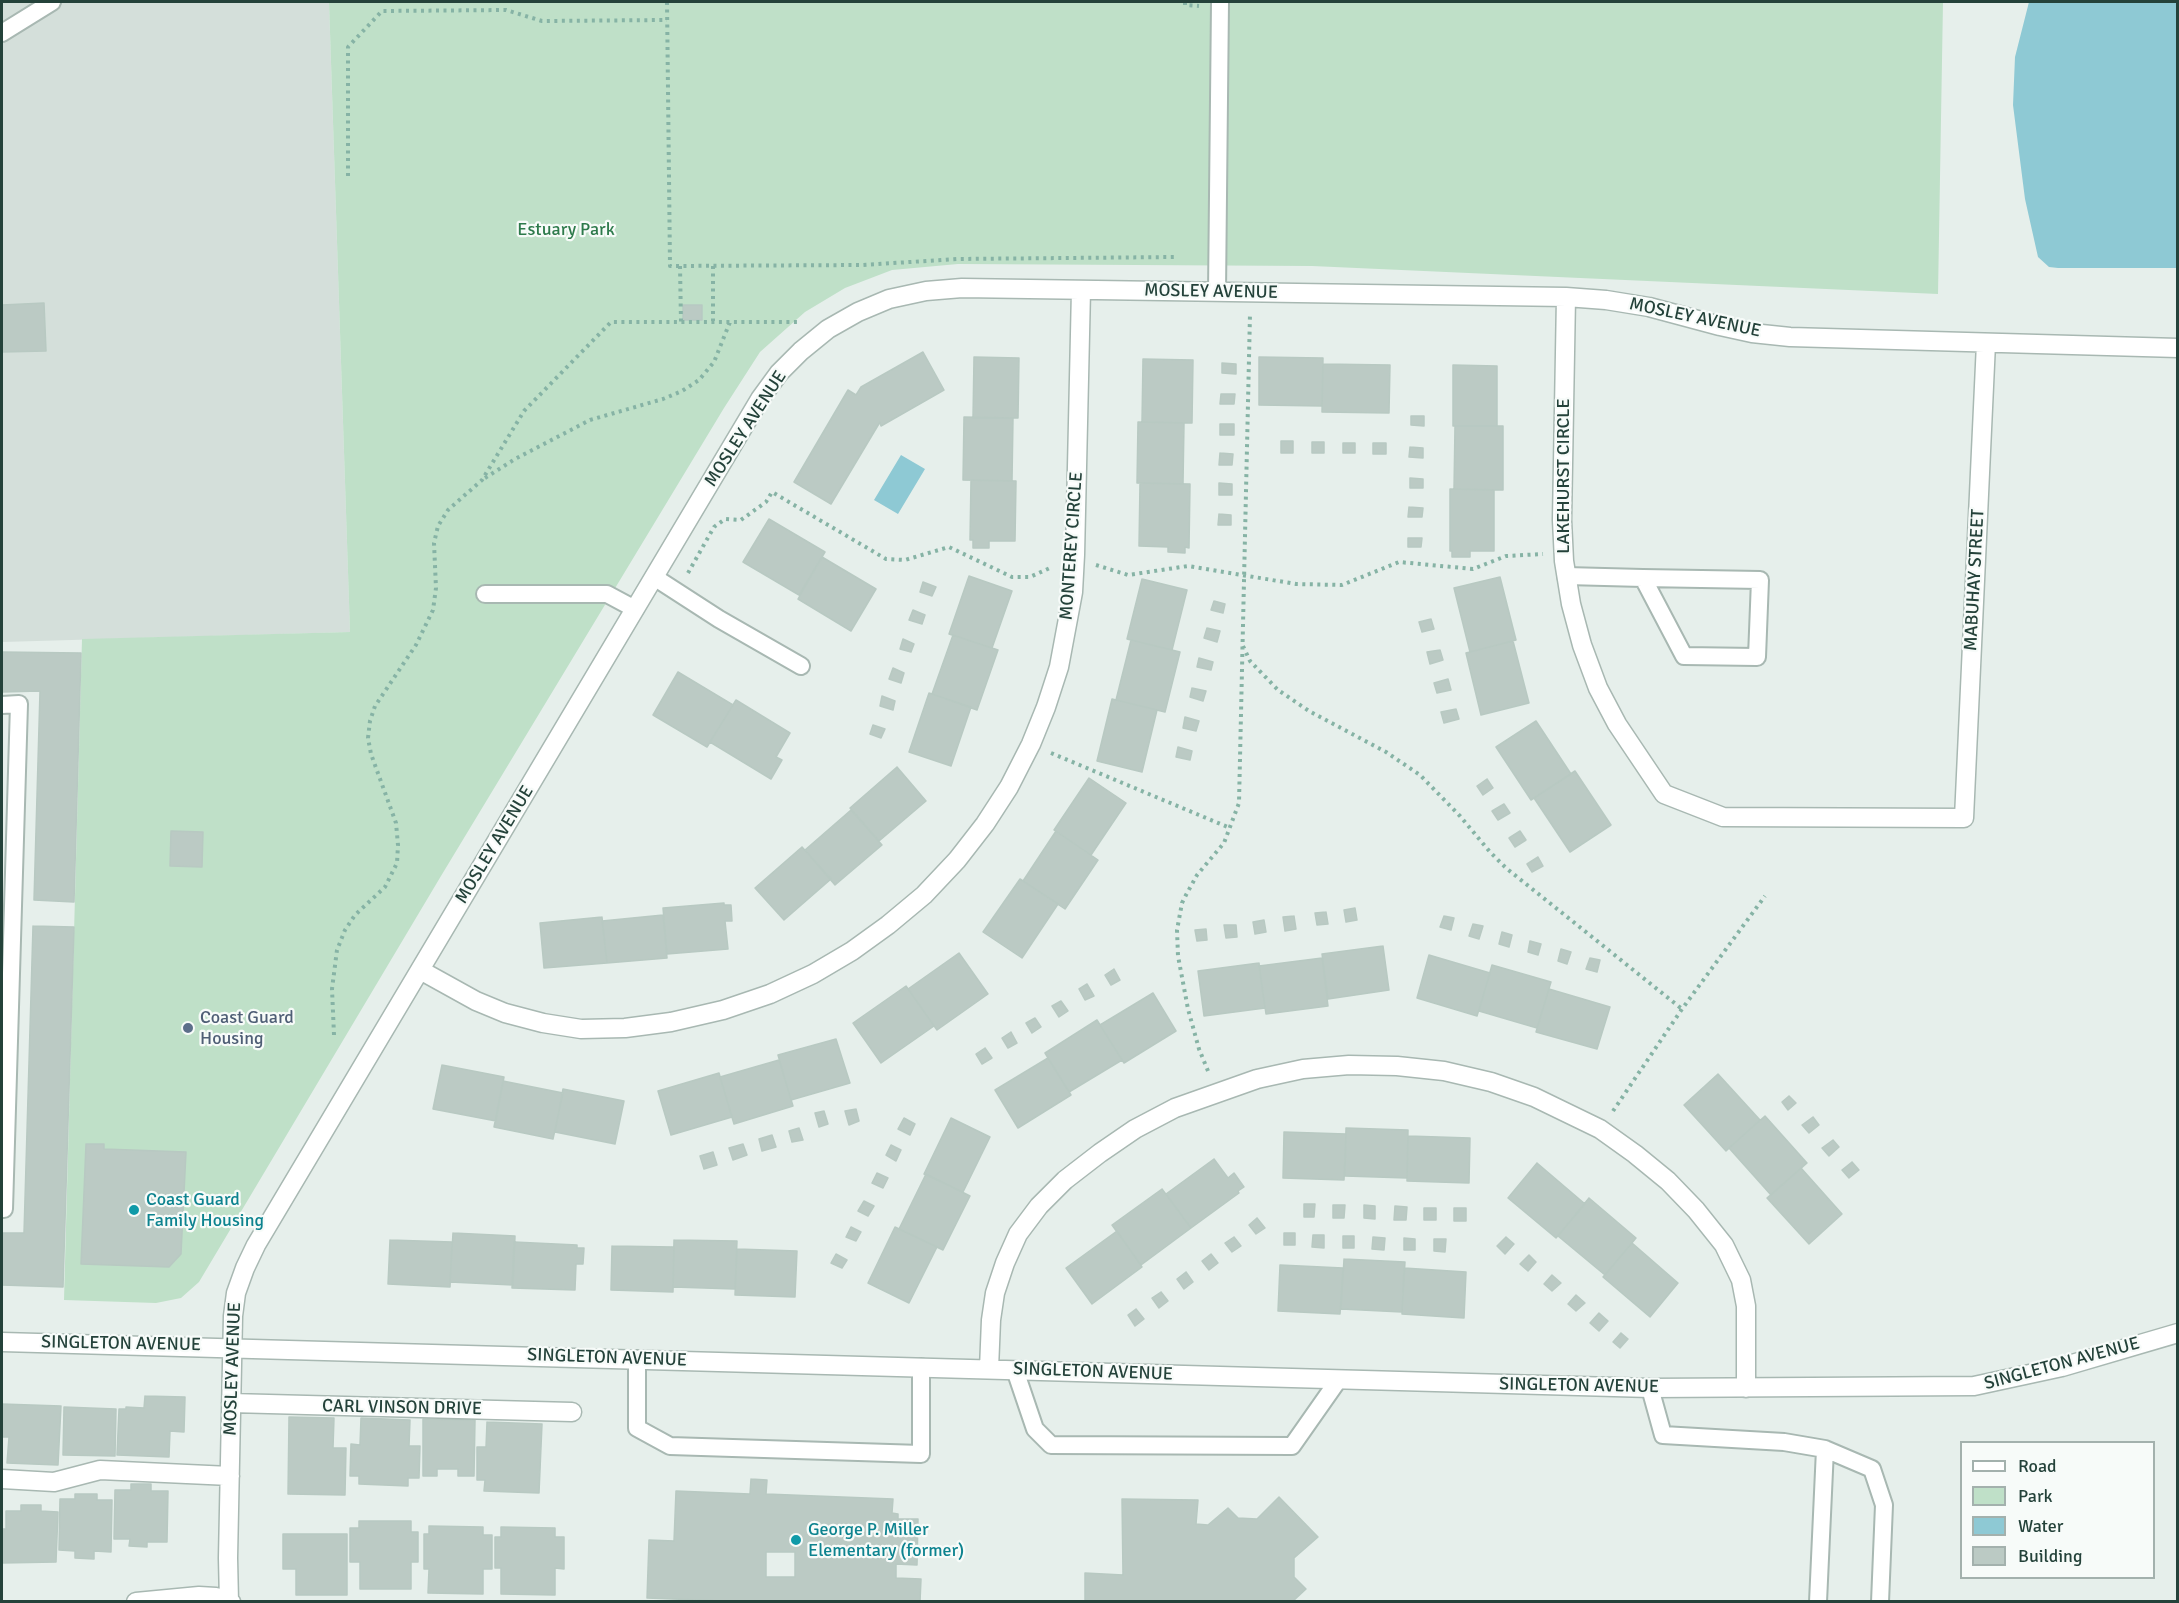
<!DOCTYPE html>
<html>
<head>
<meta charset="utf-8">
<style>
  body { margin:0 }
  #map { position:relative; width:2179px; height:1603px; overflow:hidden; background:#e6efeb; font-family:Signika,sans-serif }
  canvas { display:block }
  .frame { position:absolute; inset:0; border:3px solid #24423a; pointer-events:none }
  .legend { position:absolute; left:1960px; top:1441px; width:195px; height:138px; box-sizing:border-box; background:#f7fbf9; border:2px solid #a3b1ad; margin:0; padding:8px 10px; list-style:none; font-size:18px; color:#24423a }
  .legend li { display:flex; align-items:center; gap:12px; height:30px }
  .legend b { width:30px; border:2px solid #a3b1ad }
</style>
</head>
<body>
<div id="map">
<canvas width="2179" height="1603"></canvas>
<div class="frame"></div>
<ul class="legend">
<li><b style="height:8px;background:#fff"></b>Road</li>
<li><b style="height:16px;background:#bfe0c8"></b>Park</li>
<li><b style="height:16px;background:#8ec9d4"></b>Water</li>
<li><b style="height:16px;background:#bbcac4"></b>Building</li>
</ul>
</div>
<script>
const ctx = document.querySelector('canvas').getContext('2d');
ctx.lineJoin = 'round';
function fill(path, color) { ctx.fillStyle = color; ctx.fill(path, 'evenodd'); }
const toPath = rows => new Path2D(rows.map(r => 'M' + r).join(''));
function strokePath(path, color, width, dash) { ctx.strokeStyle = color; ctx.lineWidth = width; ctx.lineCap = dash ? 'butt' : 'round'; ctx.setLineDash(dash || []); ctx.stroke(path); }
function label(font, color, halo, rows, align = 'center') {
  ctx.font = font + ' Signika,sans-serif'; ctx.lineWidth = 4.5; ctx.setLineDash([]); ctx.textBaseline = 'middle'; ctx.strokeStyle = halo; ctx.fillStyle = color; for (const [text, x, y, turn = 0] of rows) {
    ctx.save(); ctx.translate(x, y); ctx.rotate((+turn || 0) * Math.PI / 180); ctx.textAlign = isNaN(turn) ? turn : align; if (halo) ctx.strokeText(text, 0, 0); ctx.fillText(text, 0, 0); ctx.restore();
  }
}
fill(toPath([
  [2,2,329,2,350,632,2,642]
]), '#d4dfda');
fill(toPath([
  [329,2,1943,2,1938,294,1312,266,958,264,892,270,845,288,805,312,760,352,724,408,441,876,199,1282,181,1298,156,1303,64,1300,82,639,350,632]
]), '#bfe0c8');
fill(toPath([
  [2029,2,2177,2,2177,268,2058,268,2049,267,2038,257,2025,199,2013,105,2015,57],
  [901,455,925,469,898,514,874,500]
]), '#8ec9d4');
const building = toPath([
  [44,303,46,351,2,352,2,305,44,303],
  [683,305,702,305,702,320,683,320,683,305],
  [923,352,944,390,881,426,880,422,831,504,794,482,848,390,856,395,861,387,923,352],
  [974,357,1019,358,1018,418,973,418,974,357],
  [1259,357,1323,358,1322,406,1259,405,1259,357],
  [1143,359,1193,360,1192,423,1142,422,1143,359],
  [1222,363,1236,364,1236,374,1222,373,1222,363],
  [1323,364,1390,365,1389,413,1322,412,1323,364],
  [1453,365,1497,366,1497,426,1453,426,1453,365],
  [1221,394,1235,394,1234,404,1220,404,1221,394],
  [1411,416,1424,416,1424,426,1411,425,1411,416],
  [964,417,1013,418,1012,481,963,480,964,417],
  [1138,422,1184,423,1183,484,1137,483,1138,422],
  [1220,424,1234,424,1234,435,1220,435,1220,424],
  [1455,426,1503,426,1503,490,1454,489,1455,426],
  [1281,441,1293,441,1293,453,1281,453,1281,441],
  [1312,442,1324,442,1324,453,1312,453,1312,442],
  [1343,443,1355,443,1355,453,1343,453,1343,443],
  [1373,443,1386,443,1386,454,1373,454,1373,443],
  [1410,447,1423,448,1423,458,1409,457,1410,447],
  [1220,453,1233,454,1232,465,1219,465,1220,453],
  [1410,478,1423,479,1423,488,1410,488,1410,478],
  [971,480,1016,481,1015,541,989,541,989,548,973,548,973,540,970,540,971,480],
  [1140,483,1190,484,1189,548,1185,547,1185,553,1168,552,1168,547,1139,546,1140,483],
  [1219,483,1232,484,1232,495,1219,495,1219,483],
  [1450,489,1494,490,1494,551,1470,551,1470,557,1452,557,1452,551,1450,551,1450,489],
  [1409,507,1423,508,1422,517,1408,517,1409,507],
  [1219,514,1231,515,1231,525,1218,525,1219,514],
  [769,519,825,552,799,595,743,562,769,519],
  [1408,538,1422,538,1421,547,1408,547,1408,538],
  [822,557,876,589,851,631,798,599,822,557],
  [969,576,1012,591,992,648,949,634,969,576],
  [1500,577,1516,640,1470,652,1454,588,1500,577],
  [1142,579,1187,590,1172,650,1127,639,1142,579],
  [923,582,936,587,932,596,920,592,923,582],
  [1214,601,1225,604,1223,613,1211,610,1214,601],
  [913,610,925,615,922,624,909,620,913,610],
  [1431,619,1434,629,1422,632,1419,622,1431,619],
  [1207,628,1220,631,1217,642,1204,638,1207,628],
  [953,635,998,650,977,710,932,694,953,635],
  [903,639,914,644,911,652,900,649,903,639],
  [1131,640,1180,652,1165,712,1116,700,1131,640],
  [1513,641,1529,703,1481,715,1466,653,1513,641],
  [1440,650,1443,660,1430,664,1427,652,1440,650],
  [2,652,81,653,74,902,34,900,40,691,2,692,2,652],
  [1199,658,1213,662,1211,670,1197,667,1199,658],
  [893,668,904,673,901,683,889,679,893,668],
  [678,672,733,705,707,747,653,715,678,672],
  [1448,679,1451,690,1437,693,1434,683,1448,679],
  [1192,688,1206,691,1203,701,1190,697,1192,688],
  [929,693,971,707,951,766,909,752,929,693],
  [882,696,895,701,893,710,880,706,882,696],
  [1112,699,1157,710,1142,772,1097,761,1112,699],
  [736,700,790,733,776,757,782,760,771,779,710,742,736,700],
  [1456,709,1459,719,1444,723,1441,712,1456,709],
  [1185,717,1199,721,1196,731,1183,728,1185,717],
  [1536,721,1571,774,1531,800,1496,747,1536,721],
  [873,725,885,729,881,738,870,734,873,725],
  [1178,747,1192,751,1190,760,1176,757,1178,747],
  [897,767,926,801,879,841,850,808,897,767],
  [1575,771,1611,825,1570,852,1534,798,1575,771],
  [1089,778,1126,803,1091,855,1054,830,1089,778],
  [1487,779,1493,788,1483,795,1477,786,1487,779],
  [1504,804,1510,813,1498,820,1492,811,1504,804],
  [851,810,882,845,835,885,805,850,851,810],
  [171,831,203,832,202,867,170,866,171,831],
  [1056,831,1098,860,1065,909,1023,881,1056,831],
  [1520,831,1526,840,1515,847,1509,838,1520,831],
  [802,847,831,879,784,920,755,888,802,847],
  [1538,857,1543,866,1532,872,1527,864,1538,857],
  [1020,879,1058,904,1022,958,983,932,1020,879],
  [724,903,724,905,731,905,732,921,725,921,728,949,667,954,663,908,724,903],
  [1355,908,1357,920,1346,922,1344,910,1355,908],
  [1326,912,1328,924,1317,925,1315,913,1326,912],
  [663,915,667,958,607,963,602,921,663,915],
  [1294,916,1296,929,1285,931,1283,917,1294,916],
  [1444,916,1454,918,1451,930,1440,927,1444,916],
  [602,917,607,963,544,968,540,923,602,917],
  [1264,920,1266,932,1255,934,1253,922,1264,920],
  [1473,924,1483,926,1479,939,1469,936,1473,924],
  [1224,925,1236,925,1237,937,1226,938,1224,925],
  [33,926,74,927,63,1287,2,1285,2,1233,24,1233,33,926],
  [1206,929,1207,940,1197,941,1195,930,1206,929],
  [1502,932,1512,935,1509,947,1499,944,1502,932],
  [1530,941,1541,944,1538,955,1528,952,1530,941],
  [1383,946,1389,990,1328,999,1322,954,1383,946],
  [1561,949,1571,952,1567,964,1558,961,1561,949],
  [959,953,988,994,937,1030,908,989,959,953],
  [1429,955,1490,973,1477,1016,1417,998,1429,955],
  [1322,958,1328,1006,1266,1014,1259,966,1322,958],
  [1590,958,1600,960,1597,972,1586,969,1590,958],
  [1259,963,1265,1008,1204,1016,1198,971,1259,963],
  [1492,965,1551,982,1537,1028,1479,1011,1492,965],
  [1114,969,1120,980,1111,985,1105,975,1114,969],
  [1087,984,1094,996,1085,1000,1079,989,1087,984],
  [906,986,934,1026,881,1063,853,1023,906,986],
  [1549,989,1610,1007,1597,1049,1536,1032,1549,989],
  [1153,993,1176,1031,1124,1063,1100,1025,1153,993],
  [1061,1001,1068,1011,1059,1017,1052,1006,1061,1001],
  [1035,1018,1041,1027,1032,1033,1026,1023,1035,1018],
  [1097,1020,1122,1060,1069,1092,1045,1053,1097,1020],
  [1011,1032,1017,1043,1008,1048,1002,1038,1011,1032],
  [836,1039,850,1083,791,1100,778,1055,836,1039],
  [985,1048,992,1058,982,1064,976,1054,985,1048],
  [1048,1058,1071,1095,1018,1128,995,1090,1048,1058],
  [779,1060,793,1106,734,1124,720,1077,779,1060],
  [442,1065,504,1077,496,1121,433,1109,442,1065],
  [719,1073,732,1117,671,1135,658,1091,719,1073],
  [1718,1074,1760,1120,1726,1151,1684,1105,1718,1074],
  [503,1081,563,1093,553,1139,494,1127,503,1081],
  [563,1089,624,1101,615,1144,555,1132,563,1089],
  [1789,1096,1796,1103,1788,1110,1782,1102,1789,1096],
  [856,1109,859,1121,849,1125,845,1111,856,1109],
  [824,1111,828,1124,819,1127,815,1113,824,1111],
  [1765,1116,1807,1163,1771,1195,1729,1148,1765,1116],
  [1813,1117,1819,1125,1809,1133,1802,1125,1813,1117],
  [904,1118,915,1124,910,1135,898,1129,904,1118],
  [951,1118,990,1137,963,1192,924,1174,951,1118],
  [799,1128,803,1140,792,1142,789,1131,799,1128],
  [1346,1128,1408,1130,1407,1178,1345,1176,1346,1128],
  [1284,1132,1346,1134,1344,1180,1283,1178,1284,1132],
  [772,1135,776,1147,762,1151,759,1139,772,1135],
  [1408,1136,1470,1138,1469,1183,1407,1181,1408,1136],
  [1833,1140,1839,1147,1829,1156,1822,1148,1833,1140],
  [86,1144,104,1144,104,1149,186,1152,181,1254,169,1267,81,1264,86,1144],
  [743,1144,747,1155,733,1160,729,1148,743,1144],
  [891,1145,901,1150,896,1161,886,1155,891,1145],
  [713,1152,717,1165,704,1169,700,1156,713,1152],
  [1214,1159,1228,1178,1234,1173,1244,1187,1238,1191,1239,1193,1191,1228,1166,1194,1214,1159],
  [1852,1162,1859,1170,1849,1178,1842,1170,1852,1162],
  [1537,1163,1585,1204,1556,1238,1508,1198,1537,1163],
  [1801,1168,1842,1214,1809,1244,1767,1198,1801,1168],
  [877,1173,888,1178,883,1188,872,1183,877,1173],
  [926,1174,970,1196,943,1250,899,1229,926,1174],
  [1162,1189,1191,1228,1141,1265,1112,1225,1162,1189],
  [1589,1198,1636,1238,1605,1275,1558,1236,1589,1198],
  [864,1201,874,1206,868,1216,858,1211,864,1201],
  [1304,1204,1315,1204,1314,1217,1304,1217,1304,1204],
  [1333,1205,1345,1205,1344,1218,1333,1218,1333,1205],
  [1364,1205,1375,1206,1375,1219,1364,1218,1364,1205],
  [1395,1206,1407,1207,1406,1220,1394,1220,1395,1206],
  [1424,1208,1436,1208,1436,1220,1424,1220,1424,1208],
  [1454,1208,1466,1208,1466,1221,1454,1221,1454,1208],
  [1257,1218,1265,1228,1256,1234,1249,1225,1257,1218],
  [851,1227,861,1232,856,1241,846,1237,851,1227],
  [895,1227,937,1247,909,1303,868,1283,895,1227],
  [1117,1231,1142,1267,1092,1304,1066,1268,1117,1231],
  [453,1233,515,1236,513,1285,450,1282,453,1233],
  [1284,1233,1295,1233,1295,1245,1284,1245,1284,1233],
  [1313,1235,1324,1235,1324,1248,1312,1247,1313,1235],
  [1343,1236,1354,1236,1354,1248,1343,1248,1343,1236],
  [1234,1237,1241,1246,1232,1252,1225,1243,1234,1237],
  [1373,1237,1385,1238,1384,1250,1372,1249,1373,1237],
  [1506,1237,1514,1244,1505,1254,1497,1246,1506,1237],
  [1404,1238,1415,1239,1415,1250,1404,1250,1404,1238],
  [1434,1239,1446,1239,1445,1252,1434,1251,1434,1239],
  [390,1240,452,1242,450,1287,388,1284,390,1240],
  [674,1240,737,1241,735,1289,673,1287,674,1240],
  [514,1242,577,1245,577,1248,584,1248,583,1264,576,1264,575,1290,512,1288,514,1242],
  [1632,1243,1678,1283,1650,1317,1603,1277,1632,1243],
  [612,1246,674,1247,673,1292,611,1290,612,1246],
  [737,1249,797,1251,795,1297,735,1295,737,1249],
  [836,1254,847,1260,842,1268,831,1263,836,1254],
  [1211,1254,1218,1263,1209,1270,1202,1261,1211,1254],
  [1529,1255,1536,1262,1528,1271,1520,1264,1529,1255],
  [1344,1259,1405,1262,1402,1312,1341,1309,1344,1259],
  [1280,1265,1343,1268,1340,1314,1278,1311,1280,1265],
  [1404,1268,1466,1272,1464,1318,1402,1314,1404,1268],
  [1186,1272,1193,1282,1184,1289,1177,1279,1186,1272],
  [1552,1275,1561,1283,1552,1291,1544,1284,1552,1275],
  [1161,1292,1168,1301,1159,1308,1152,1298,1161,1292],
  [1576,1295,1585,1303,1576,1311,1568,1304,1576,1295],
  [1136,1309,1144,1319,1135,1326,1128,1315,1136,1309],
  [1599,1313,1608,1321,1599,1331,1590,1323,1599,1313],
  [1621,1333,1628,1339,1620,1348,1613,1342,1621,1333],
  [145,1396,185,1397,184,1432,170,1431,169,1457,117,1455,119,1409,126,1409,126,1407,144,1408,145,1396],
  [2,1404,61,1406,58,1465,7,1463,9,1437,2,1437,2,1404],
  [64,1407,116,1409,115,1456,63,1455,64,1407],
  [289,1417,334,1418,333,1448,346,1448,345,1495,288,1494,289,1417],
  [361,1418,410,1420,409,1446,420,1446,419,1478,408,1478,408,1486,359,1484,359,1476,350,1476,351,1444,360,1445,361,1418],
  [423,1419,475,1420,474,1476,458,1476,458,1469,437,1469,437,1476,423,1476,423,1419],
  [487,1422,542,1424,539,1493,484,1491,485,1480,477,1480,477,1447,486,1447,487,1422],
  [751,1479,767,1480,766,1494,893,1499,892,1513,898,1514,898,1519,918,1519,917,1565,896,1564,896,1578,921,1579,920,1602,749,1602,647,1598,649,1540,674,1541,676,1491,750,1494,751,1479],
  [766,1552,795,1552,795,1577,766,1577,766,1552],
  [131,1484,151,1484,151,1491,168,1491,167,1542,147,1542,147,1547,129,1546,130,1539,114,1539,115,1490,131,1490,131,1484],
  [75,1494,97,1494,97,1500,112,1500,111,1552,94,1551,94,1559,75,1558,75,1551,59,1550,60,1499,75,1499,75,1494],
  [1279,1497,1318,1537,1294,1558,1294,1577,1306,1589,1292,1602,1085,1602,1085,1573,1123,1575,1122,1499,1198,1500,1196,1524,1208,1525,1228,1508,1238,1518,1257,1519,1279,1497],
  [21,1505,41,1505,41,1511,58,1512,56,1562,2,1563,2,1529,6,1529,6,1511,21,1511,21,1505],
  [359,1521,411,1521,411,1532,418,1532,418,1562,411,1562,411,1589,360,1589,360,1562,350,1562,350,1528,359,1528,359,1521],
  [429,1526,483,1527,483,1535,492,1535,492,1569,483,1569,483,1594,428,1593,429,1569,424,1569,424,1534,429,1534,429,1526],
  [501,1527,555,1528,555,1537,564,1537,564,1569,555,1568,555,1595,501,1594,501,1568,495,1568,495,1537,501,1537,501,1527],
  [283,1534,347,1534,347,1595,296,1595,296,1569,283,1569,283,1534]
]);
fill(building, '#bbcac4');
strokePath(building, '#b8c9c2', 1.5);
const lane = toPath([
  [2,33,52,2],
  [1217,292,1220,2],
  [1566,576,1643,578,1760,580,1757,657,1684,656,1643,578],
  [654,577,719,619,801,666],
  [485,594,607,594,635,609],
  [2,705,19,704,4,1209,2,1209],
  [637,1359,637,1428,670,1446,921,1454,921,1367],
  [1015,1370,1035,1429,1051,1445,1292,1446,1339,1379],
  [1650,1388,1663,1435,1784,1442,1825,1449,1818,1602],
  [1825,1449,1872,1469,1884,1505,1880,1602]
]);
const street = toPath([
  [1566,297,1562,520,1564,561,1571,604,1582,645,1598,688,1617,724,1664,794,1723,817,1964,818,1986,343],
  [420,970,476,1001,505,1013,543,1023,581,1029,625,1028,671,1022,723,1010,770,994,813,974,852,951,888,925,924,895,957,860,985,824,1009,787,1031,744,1046,707,1059,667,1073,592,1075,555,1081,290],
  [2,1342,1650,1388,1974,1386,2062,1367,2178,1333],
  [989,1369,991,1320,995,1293,1005,1263,1018,1234,1039,1206,1065,1180,1100,1153,1135,1129,1175,1108,1257,1079,1303,1069,1349,1065,1397,1066,1444,1071,1491,1082,1534,1097,1600,1129,1635,1154,1668,1181,1696,1210,1724,1245,1741,1280,1746,1306,1746,1388],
  [231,1403,572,1412],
  [2,1479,54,1482,100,1470,230,1476],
  [136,1602,199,1596,216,1597,231,1602],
  [229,1602,228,1558,233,1316,236,1293,245,1268,256,1245,760,399,779,373,801,351,828,329,858,312,889,299,926,291,962,288,1566,297,1606,300,1649,307,1720,326,1752,333,1790,337,2178,348]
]);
strokePath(lane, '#a8b8b2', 20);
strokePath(street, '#a8b8b2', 21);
strokePath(toPath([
  [667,2,670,266,863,265,957,259,1177,257],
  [1185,2,1185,5,1199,6],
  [348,176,348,47,382,11,506,10,542,21,667,20],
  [680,266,681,322],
  [713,266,713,321],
  [485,478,515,459,590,420,663,399,682,391,699,380,714,362,730,322],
  [1096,565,1128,575,1188,566,1296,584,1342,585,1399,562,1473,569,1506,556,1543,554],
  [688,573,714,527,725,519,741,520,766,502,772,492,886,559,905,560,949,547,1012,577,1030,577,1052,567],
  [1243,646,1250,661,1278,690,1309,711,1386,752,1420,775,1460,816,1490,852,1506,868,1682,1009],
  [1051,753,1230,828],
  [334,1035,332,989,337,950,345,930,355,915,385,887,397,863,398,845,396,823,371,754,368,738,370,721,375,706,416,645,433,610,436,588,434,543,438,526,448,510,482,480,524,411,611,322,799,322],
  [1208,1071,1199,1049,1188,1009,1178,956,1177,930,1182,903,1186,895,1197,875,1224,843,1239,803,1250,314],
  [1613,1111,1682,1009,1765,896]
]), '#86b3a5', 4, [3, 4.5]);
strokePath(lane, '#fff', 16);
strokePath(street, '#fff', 18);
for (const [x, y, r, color] of [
  [188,1028,6,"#5c6f8a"],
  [134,1210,6,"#0f9aa8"],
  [796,1540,6,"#0f9aa8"]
]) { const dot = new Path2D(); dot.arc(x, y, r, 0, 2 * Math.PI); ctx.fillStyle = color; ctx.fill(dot); strokePath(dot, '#f7fbf9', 2); }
label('18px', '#2d7a4b', '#f7fbf9', [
  ["Estuary Park",566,230]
]);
label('18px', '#24423a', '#f7fbf9', [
  ["MOSLEY AVENUE",1211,292,1],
  ["MOSLEY AVENUE",1695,318,12],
  ["MOSLEY AVENUE",746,429,-57],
  ["LAKEHURST CIRCLE",1564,476,-90],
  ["MONTEREY CIRCLE",1072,546,-86],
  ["MABUHAY STREET",1975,580,-87],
  ["MOSLEY AVENUE",495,845,-59],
  ["SINGLETON AVENUE",121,1344,1],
  ["SINGLETON AVENUE",607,1358,2],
  ["SINGLETON AVENUE",2062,1364,-15],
  ["MOSLEY AVENUE",233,1369,-88],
  ["SINGLETON AVENUE",1093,1372,2],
  ["SINGLETON AVENUE",1579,1386,1],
  ["CARL VINSON DRIVE",402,1408,1]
]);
label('18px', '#4e5e75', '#f7fbf9', [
  ["Coast Guard",200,1018],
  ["Housing",200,1039]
], 'left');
label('18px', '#0d838f', '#f7fbf9', [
  ["Coast Guard",146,1200],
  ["Family Housing",146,1221],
  ["George P. Miller",808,1530],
  ["Elementary (former)",808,1551]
], 'left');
</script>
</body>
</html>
